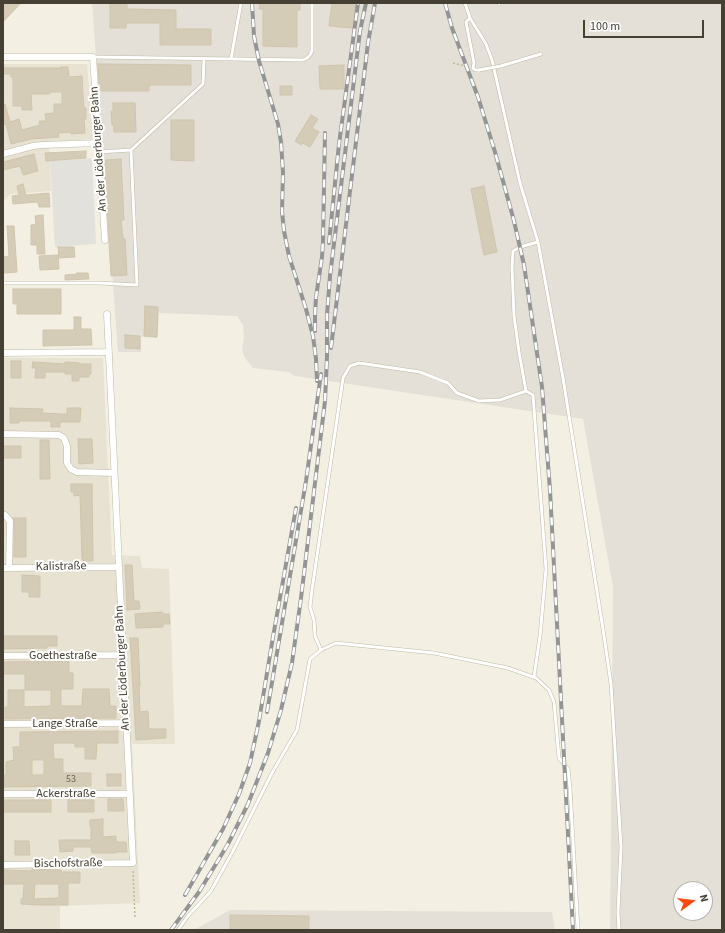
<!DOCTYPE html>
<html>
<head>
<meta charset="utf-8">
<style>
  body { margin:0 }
  #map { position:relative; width:725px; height:933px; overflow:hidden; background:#f3f0e3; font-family:"Source Sans 3",sans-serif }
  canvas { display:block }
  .frame { position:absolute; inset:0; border:4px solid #454033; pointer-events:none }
  .north { position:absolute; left:673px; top:881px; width:40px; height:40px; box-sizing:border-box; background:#fff; border:1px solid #b5b3ad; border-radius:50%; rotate:75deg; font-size:11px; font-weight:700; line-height:16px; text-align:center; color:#454033 }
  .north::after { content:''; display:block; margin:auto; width:14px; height:18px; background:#ff4a0e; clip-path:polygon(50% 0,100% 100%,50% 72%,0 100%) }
  .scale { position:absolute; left:583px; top:20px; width:121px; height:18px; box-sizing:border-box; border:2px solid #454033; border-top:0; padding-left:5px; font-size:12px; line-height:14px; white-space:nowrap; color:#454033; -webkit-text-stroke:3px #fff; paint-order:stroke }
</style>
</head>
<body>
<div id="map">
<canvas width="725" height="933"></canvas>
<div class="frame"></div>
<div class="north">N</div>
<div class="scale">100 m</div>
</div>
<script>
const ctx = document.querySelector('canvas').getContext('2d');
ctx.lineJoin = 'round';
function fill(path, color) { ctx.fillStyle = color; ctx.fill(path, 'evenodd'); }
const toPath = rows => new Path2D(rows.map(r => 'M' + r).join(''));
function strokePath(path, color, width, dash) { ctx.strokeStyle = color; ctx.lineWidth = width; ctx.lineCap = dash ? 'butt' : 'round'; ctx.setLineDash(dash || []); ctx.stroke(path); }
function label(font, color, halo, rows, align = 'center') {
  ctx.font = font + ' "Source Sans 3",sans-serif'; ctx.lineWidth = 4; ctx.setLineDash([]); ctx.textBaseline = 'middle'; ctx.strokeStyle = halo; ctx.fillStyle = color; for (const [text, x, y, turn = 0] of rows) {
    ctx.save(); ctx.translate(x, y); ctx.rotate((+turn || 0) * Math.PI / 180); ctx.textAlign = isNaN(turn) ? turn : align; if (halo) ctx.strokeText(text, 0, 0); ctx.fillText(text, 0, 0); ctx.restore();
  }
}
fill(toPath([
  [3,64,87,64,93,139,49,142,51,191,11,194,3,201],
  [3,306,4,306,4,358,103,358,112,555,140,556,142,568,169,569,175,744,132,744,140,903,60,906,60,930,3,930]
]), '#e7e2d1');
fill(toPath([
  [92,3,722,3,722,930,610,930,613,587,583,419,295,376,288,372,253,368,245,358,242,350,244,337,243,325,237,316,159,313,157,338,141,337,141,352,118,352],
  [681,889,705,889,705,913,681,913],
  [230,910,552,912,555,930,194,930]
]), '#e4e0d8');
fill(toPath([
  [92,158,96,244,55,247,50,161]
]), '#e3e1dc');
const building = toPath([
  [3,3,21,3,3,22,3,3],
  [110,3,127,3,127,9,176,10,176,29,211,29,211,45,160,45,160,23,126,23,126,28,110,28,110,3],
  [260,3,300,3,300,10,297,10,297,47,263,46,263,9,259,9,260,3],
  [332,3,356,3,353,28,329,26,332,3],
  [98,64,191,65,191,85,149,85,149,91,101,91,101,84,99,84,98,64],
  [344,65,344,89,320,89,319,66,344,65],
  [61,67,68,67,69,77,82,76,83,95,84,108,86,108,86,119,84,119,85,133,71,134,71,132,58,133,59,137,32,139,11,144,6,124,3,125,3,104,5,104,10,122,19,119,22,130,40,125,39,121,46,121,45,114,54,113,54,104,62,104,62,92,50,92,50,94,31,94,32,110,22,110,22,106,13,106,13,77,11,77,11,74,3,74,3,68,61,68,61,67],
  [280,86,292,86,292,95,280,95,280,86],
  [113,103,135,103,136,132,114,132,114,125,112,125,111,111,113,111,113,103],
  [311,115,318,119,312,128,319,132,310,147,303,143,301,145,295,141,311,115],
  [171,120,194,120,194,161,171,160,171,120],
  [86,151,86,158,46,161,45,153,86,151],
  [34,154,38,171,23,175,20,166,3,170,3,162,34,154],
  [121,159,124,220,121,220,123,239,125,239,127,275,111,276,109,243,109,240,105,173,105,160,121,159],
  [23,184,26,195,49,193,50,207,39,207,38,202,13,204,12,196,19,195,17,186,23,184],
  [484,186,497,252,484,255,471,189,484,186],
  [43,215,45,254,37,254,37,245,31,245,31,225,36,224,35,216,43,215],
  [7,226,14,226,17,272,4,273,3,257,9,256,7,226],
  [58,247,74,247,75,257,59,258,58,247],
  [58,255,59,269,40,270,39,256,58,255],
  [77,273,88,273,89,279,65,280,65,275,77,274,77,273],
  [13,289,61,289,61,314,17,314,17,304,13,304,13,289],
  [145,306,158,307,157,337,144,336,145,306],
  [74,317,81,317,81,329,91,329,92,345,43,346,43,330,74,330,74,317],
  [125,335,140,336,140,349,125,348,125,335],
  [11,361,21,361,21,378,11,378,11,361],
  [33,362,65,364,65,362,79,363,79,364,91,364,91,374,89,374,89,377,79,377,79,381,72,381,72,374,65,374,65,372,45,372,45,378,35,378,36,368,32,368,33,362],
  [10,408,43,409,42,413,62,414,67,414,67,408,81,408,80,422,60,422,60,427,51,427,51,421,19,421,19,423,10,423,10,408],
  [78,439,92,439,93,463,79,464,78,439],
  [40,440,49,440,50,479,40,479,40,440],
  [3,446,21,446,21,458,3,458,3,446],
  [71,484,92,484,93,561,83,561,83,559,82,559,80,495,74,496,74,492,71,492,71,484],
  [13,518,26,518,26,557,14,557,14,521,13,518],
  [125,565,132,565,134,601,139,601,140,609,127,610,125,565],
  [22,575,40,576,40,597,29,597,29,592,22,592,22,575],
  [162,612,163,614,169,614,170,624,163,624,163,627,136,628,135,614,162,612],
  [3,636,57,636,57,646,47,646,47,648,3,649,3,636],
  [130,638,138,638,140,686,139,686,140,712,148,711,149,729,166,729,166,738,136,740,130,638],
  [55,661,69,661,69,673,73,673,73,689,61,689,61,706,82,706,83,689,109,689,110,706,116,706,116,718,5,719,5,707,8,707,8,690,24,690,24,707,51,706,51,690,25,690,25,674,3,674,3,662,55,661],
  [118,731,118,743,97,743,96,759,85,759,85,747,75,747,75,743,53,743,54,759,63,759,63,773,91,773,91,786,3,787,3,775,6,775,6,762,14,760,13,747,20,747,20,732,118,731],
  [32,760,44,760,44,775,32,775,32,760],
  [107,774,121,774,121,786,107,786,107,774],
  [108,799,123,799,124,811,108,811,108,799],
  [3,800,51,800,51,812,3,812,3,800],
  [68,800,94,800,94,812,68,812,68,800],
  [103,819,103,837,116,836,116,842,126,842,127,852,116,852,116,853,92,853,91,847,73,847,73,851,60,852,59,840,91,840,91,827,90,827,90,820,103,819],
  [15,841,29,841,30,855,15,855,15,841],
  [32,869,61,870,61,872,80,872,80,883,68,883,68,905,42,905,21,904,21,899,23,899,24,884,3,884,3,870,32,871,32,869],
  [35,884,59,884,59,898,34,899,35,884],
  [230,915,309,916,309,930,230,930,230,915]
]);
fill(building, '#d5ccb8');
strokePath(building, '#d0c5ab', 1);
const lane = toPath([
  [465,3,470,18,486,44,492,60,520,183,538,242,563,378,603,629,611,684,621,847,618,912,619,930],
  [499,3,499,4],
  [470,18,466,22,474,63,473,68,475,70,479,70],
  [93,57,303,60,307,58,310,55,312,51,312,3],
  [231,59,241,3],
  [501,66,541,54],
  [99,152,131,150,203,84,204,59],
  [3,283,98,283,137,285,131,150],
  [526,391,519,352,514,316,512,267,513,251,520,247,538,242],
  [321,650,315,636,314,620,310,607,312,590,343,378,350,366,359,363,420,372,448,383,457,393,479,401,500,400,526,391,533,395,546,569,540,636,534,677],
  [178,930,188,916,211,891,232,853,272,773,297,730,310,659,321,650,336,643,434,653,508,668,536,678,549,690,554,702,559,758,568,769,570,788,578,930]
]);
const street = toPath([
  [3,57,93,57,105,240],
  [3,154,33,146,42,145,99,143],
  [3,353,108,352],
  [3,434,59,435,64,438,67,446,67,463,71,469,77,472,114,473],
  [3,515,5,515,10,521,9,568],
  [3,568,119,567],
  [3,656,123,655],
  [3,724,126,723],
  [3,794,129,794],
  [3,865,133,863,107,314]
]);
strokePath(lane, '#bfb8a5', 4);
strokePath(street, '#bfb8a5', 7);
strokePath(toPath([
  [453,63,468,67],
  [133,871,135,917]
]), '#c1b696', 1.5, [2, 2]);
strokePath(lane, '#fff', 3);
strokePath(street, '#fff', 6);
const rail = toPath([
  [252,3,254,36,259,61,278,124,281,142,283,172,282,211,284,231,289,256,306,309,313,336,316,359,317,381],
  [445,3,452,28,478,97,495,152,514,221,524,265,542,387,550,490,573,930],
  [329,243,339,144,358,3],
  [315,331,315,315,316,297,322,257,323,241,325,133],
  [331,348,368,43,375,3],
  [267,712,306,481,321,374],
  [185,895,223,829,239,794,250,763,259,721,273,637,296,508],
  [171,930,199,892,228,844,248,804,268,753,281,710,292,663,301,598,325,401,327,357,327,315,330,276,360,31,366,3]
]);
strokePath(rail, '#949494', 4);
strokePath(rail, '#fff', 2.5, [8]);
const laneBridge = toPath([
  [479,70,501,66]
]);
strokePath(laneBridge, '#bfb8a5', 4, []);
strokePath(laneBridge, '#fff', 3);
label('10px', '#696354', null, [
  ["53",71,780]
]);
label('12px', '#454033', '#fff', [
  ["An der Löderburger Bahn",99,149,-94],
  ["Kalistraße",61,567,-1],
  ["Goethestraße",63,656],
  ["An der Löderburger Bahn",123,668,-93],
  ["Lange Straße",65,724],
  ["Ackerstraße",66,794],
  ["Bischofstraße",68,864,-1]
]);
</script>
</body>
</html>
